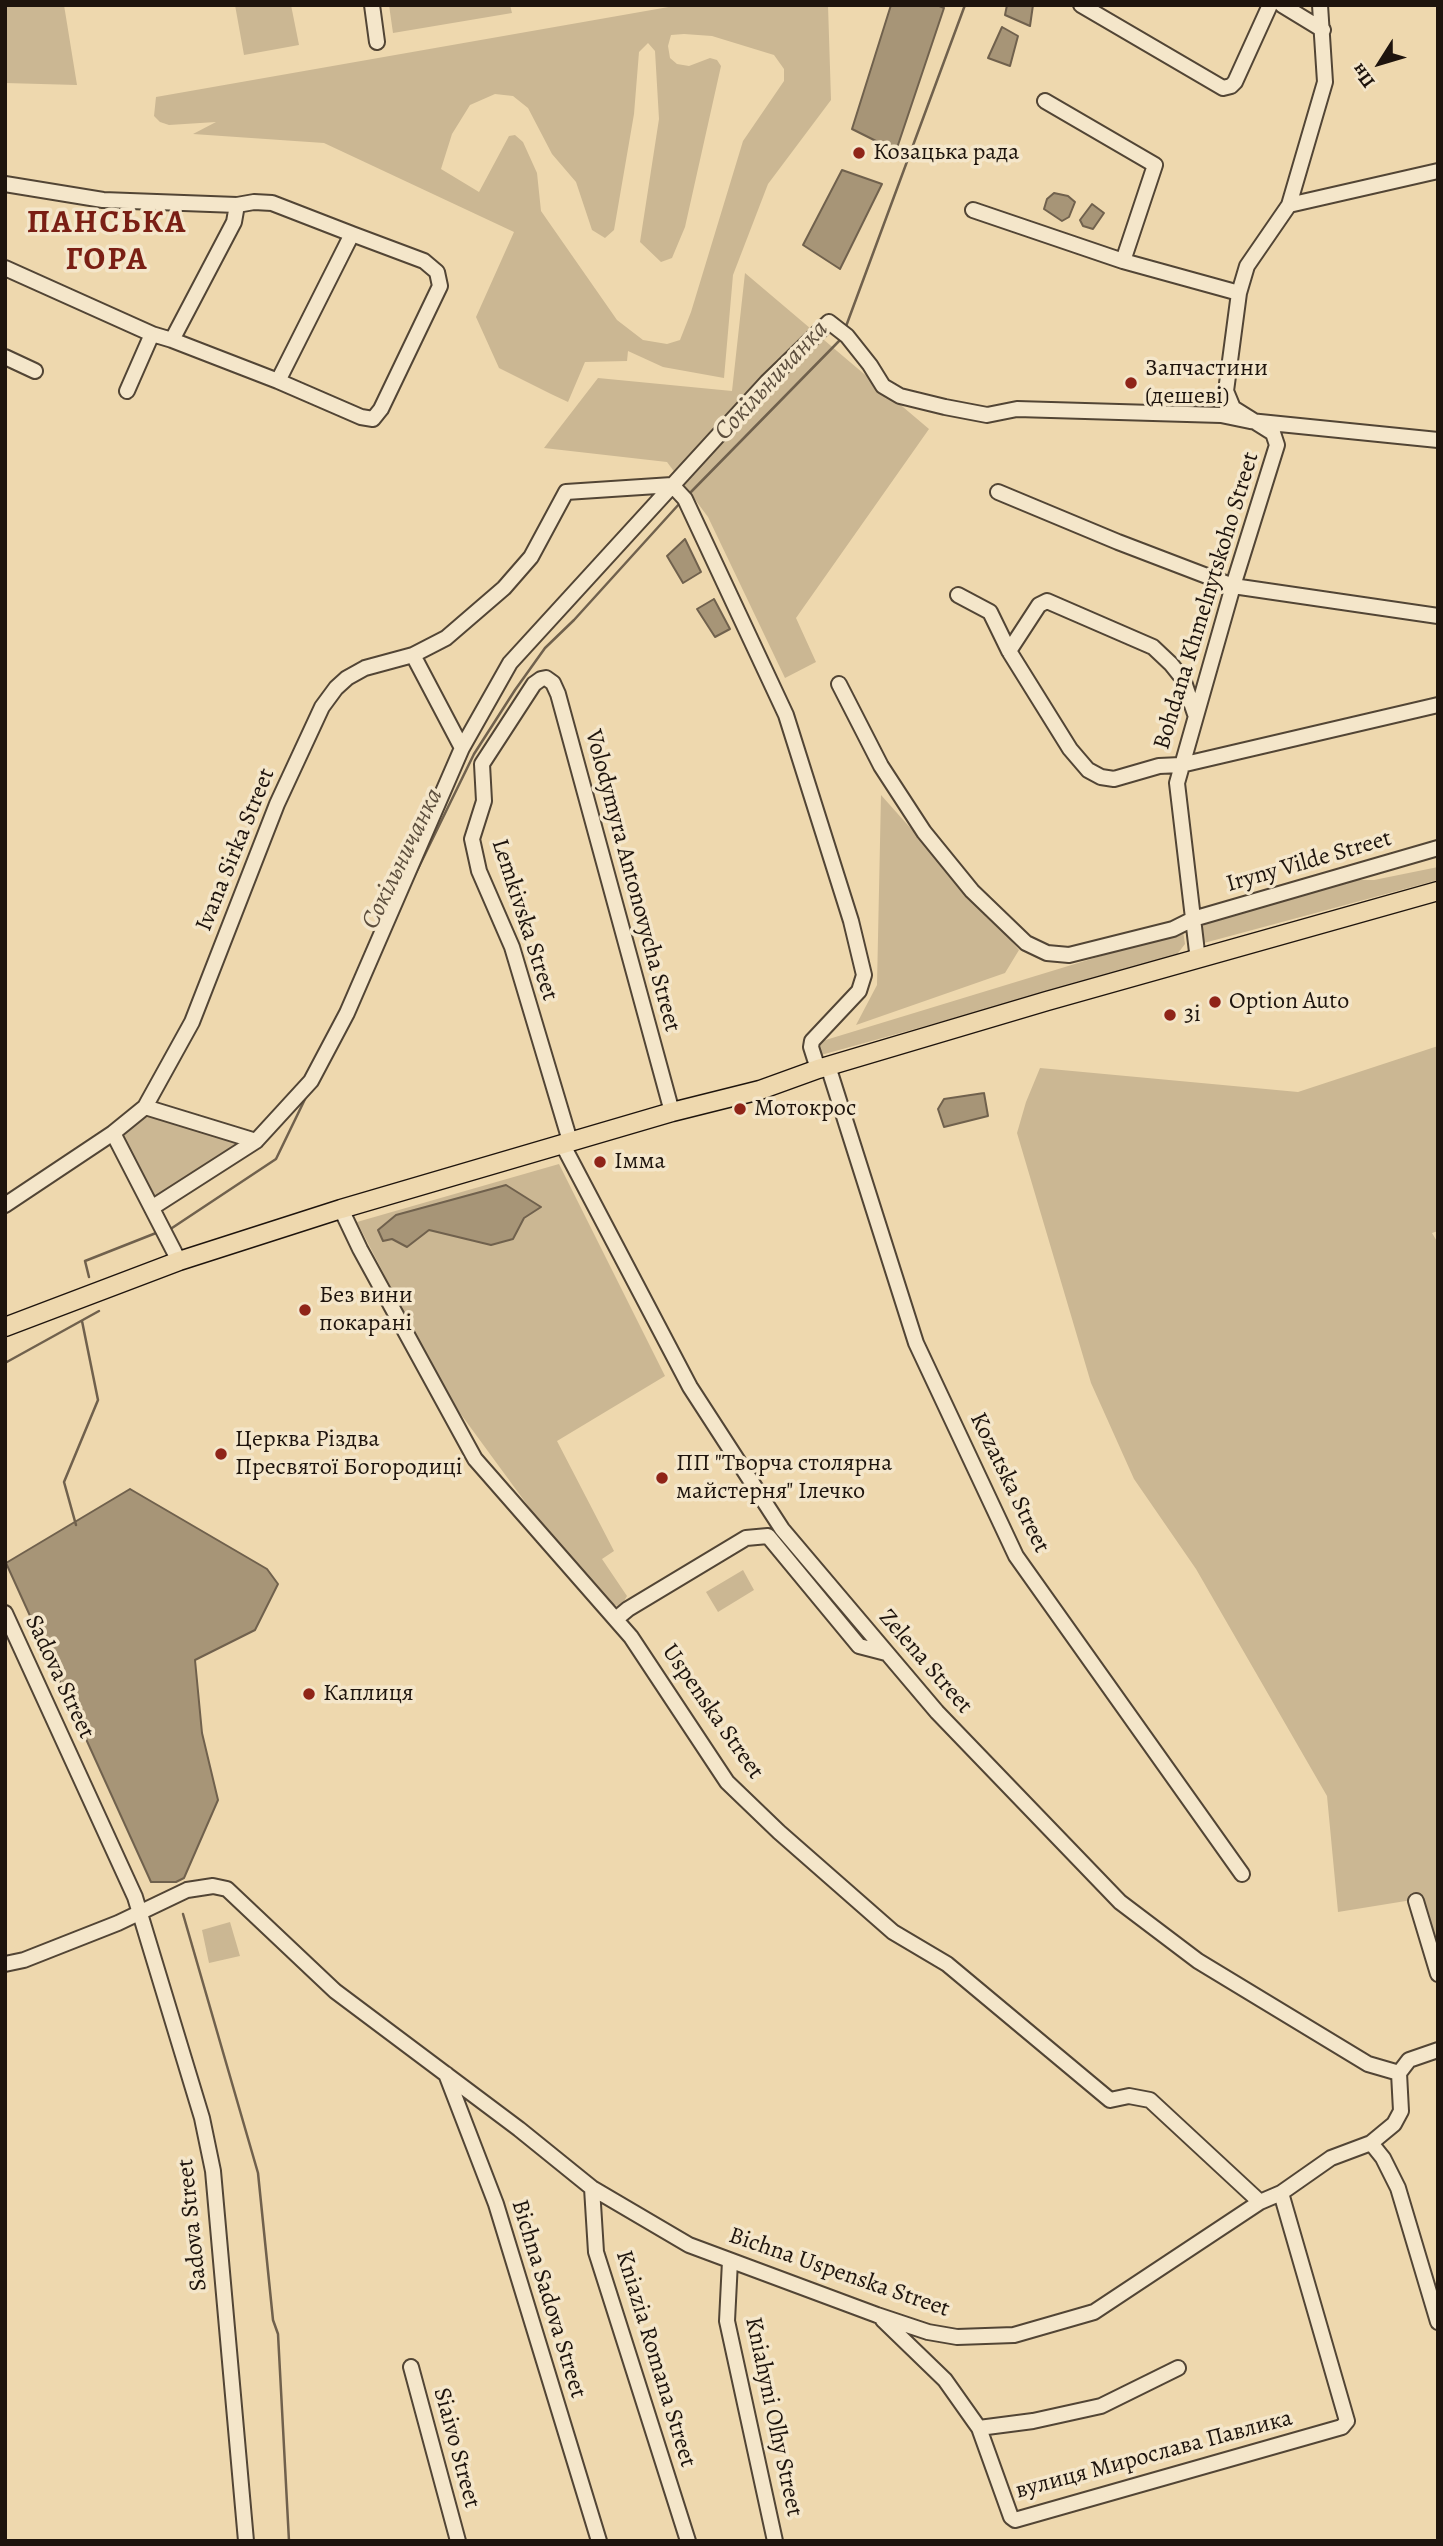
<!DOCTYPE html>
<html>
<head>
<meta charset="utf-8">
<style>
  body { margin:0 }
  #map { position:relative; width:1443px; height:2546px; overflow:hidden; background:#eed8ae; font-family:Alegreya,serif }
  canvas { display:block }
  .frame { position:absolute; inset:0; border:7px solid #1e140d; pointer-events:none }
  .north { position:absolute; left:1345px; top:28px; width:70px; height:70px; -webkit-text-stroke:5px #f4e6ca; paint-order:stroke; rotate:233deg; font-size:19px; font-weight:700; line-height:28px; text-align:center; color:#1e140d }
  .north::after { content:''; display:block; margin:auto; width:24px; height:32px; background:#1e140d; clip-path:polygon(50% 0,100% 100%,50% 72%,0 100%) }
</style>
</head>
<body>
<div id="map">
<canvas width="1443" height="2546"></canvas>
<div class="frame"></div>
<div class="north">Пн</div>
</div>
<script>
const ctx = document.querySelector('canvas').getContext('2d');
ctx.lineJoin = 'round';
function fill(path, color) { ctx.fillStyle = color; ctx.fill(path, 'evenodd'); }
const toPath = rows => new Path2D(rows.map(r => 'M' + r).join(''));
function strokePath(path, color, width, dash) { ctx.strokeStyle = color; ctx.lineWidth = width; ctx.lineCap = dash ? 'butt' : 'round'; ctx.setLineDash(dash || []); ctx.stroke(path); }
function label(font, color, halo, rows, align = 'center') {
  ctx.font = font + ' Alegreya,serif'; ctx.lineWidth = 7; ctx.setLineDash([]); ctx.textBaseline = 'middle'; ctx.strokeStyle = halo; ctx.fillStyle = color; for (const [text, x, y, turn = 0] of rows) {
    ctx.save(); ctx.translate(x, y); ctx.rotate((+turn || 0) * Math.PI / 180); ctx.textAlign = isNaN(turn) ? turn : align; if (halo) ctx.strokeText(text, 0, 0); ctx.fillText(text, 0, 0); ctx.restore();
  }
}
fill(toPath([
  [5,5,64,5,77,85,5,83],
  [235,5,291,5,299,45,244,55],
  [389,5,510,5,512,13,393,33],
  [680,5,828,5,831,100,768,184,733,275,724,378,663,367,628,351,627,361,585,362,568,402,551,394,499,368,476,317,514,232,324,143,193,134,216,122,169,125,160,122,154,116,156,97],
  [684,34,712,36,774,55,784,69,784,81,743,141,691,312,680,340,667,344,643,340,617,320,541,211,537,173,523,142,515,135,509,136,479,192,441,169,452,134,470,105,495,94,513,96,528,108,552,154,576,182,592,230,605,238,614,230,634,114,639,52,648,43,655,51,659,119,640,242,661,262,672,258,685,227,721,66,717,60,710,58,689,66,677,64,670,58,668,46,671,35],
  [745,273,929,429,796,618,816,662,785,678,708,517,667,462,544,448,598,378,732,391],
  [881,795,1019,950,1005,973,856,1025,877,985],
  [1438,867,1438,880,1204,943,1200,934,1205,922,1353,880,1374,880],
  [1183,931,1185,944,1175,957,821,1055,819,1042],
  [1438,1046,1438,1231,1432,1233,1438,1243,1438,1968,1418,1899,1338,1912,1327,1796,1196,1569,1134,1479,1091,1383,1017,1133,1026,1102,1040,1068,1298,1092],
  [143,1112,246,1140,156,1202,122,1141,123,1129],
  [559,1164,665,1376,557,1441,614,1551,602,1559,627,1596,623,1603,618,1606,610,1604,542,1525,446,1394,357,1222],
  [743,1570,754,1590,718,1612,706,1592],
  [230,1922,240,1956,209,1963,202,1930]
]), '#cbb793');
const water = toPath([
  [891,5,937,5,944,8,896,151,852,129,891,5],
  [1007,5,1033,5,1030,26,1005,15,1007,5],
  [1002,27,1018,36,1010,66,988,58,1002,27],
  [842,170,882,184,840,269,803,245,842,170],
  [1054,193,1068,196,1075,202,1069,217,1062,221,1044,209,1047,199,1054,193],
  [1092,204,1104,213,1093,229,1083,226,1080,220,1092,204],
  [685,539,701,572,683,583,667,556,685,539],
  [714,599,730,629,715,637,697,609,714,599],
  [984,1093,988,1116,944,1127,938,1109,944,1099,984,1093],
  [506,1185,541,1207,524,1218,513,1239,491,1245,429,1230,407,1247,392,1239,383,1241,378,1230,396,1215,506,1185],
  [130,1489,267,1569,278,1584,255,1630,195,1660,202,1733,218,1800,184,1878,176,1882,151,1882,6,1563,130,1489]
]);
fill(water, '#a79577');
strokePath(water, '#70614d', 2);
strokePath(toPath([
  [845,329,965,5],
  [689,494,841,339],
  [410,885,474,754,515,690,545,648,574,620,680,503],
  [172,1228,276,1159,307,1095],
  [89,1277,85,1261,156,1233],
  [5,1363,99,1311],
  [76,1525,64,1482,98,1400,82,1321],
  [183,1914,258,2173,273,2320,278,2334,289,2541]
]), '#70614d', 2.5);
const minor = toPath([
  [372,5,377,42],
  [1081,5,1223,88,1231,86,1235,82,1270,5],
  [1282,5,1323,30],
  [1045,101,1155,165,1123,261,1239,293],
  [5,184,103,200,237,205,254,202,272,203,352,234,278,381],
  [1289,205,1438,171],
  [973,210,1123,261],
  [5,268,152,334],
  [172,340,278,381,361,417,373,419,381,409,440,286,437,272,424,261,352,234],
  [5,357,35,371],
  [127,391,152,334,172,340,234,222,237,205],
  [672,485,685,499,786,715,851,921,864,975,859,991,812,1041,811,1047,818,1069],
  [998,492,1118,542,1233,586,1438,616],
  [958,595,990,612,1009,651,1070,749,1088,770,1101,777,1114,779,1159,766,1181,765,1438,705],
  [1009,651,1039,605,1047,601,1153,647,1171,664,1183,679,1195,714],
  [413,655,462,748],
  [839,684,881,766,924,832,972,891,1026,943,1047,953,1069,955,1173,929,1193,919,1438,848],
  [1195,959,1197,952,1177,783,1233,586,1277,445,1273,433,1233,408,1226,391,1239,293,1247,266,1289,205,1325,82,1320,5],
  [828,1066,916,1343,1016,1556,1242,1874],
  [145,1107,256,1141],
  [113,1133,179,1261],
  [570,1141,512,947,479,871,472,839,484,801,482,764,534,684,541,679,546,678,553,683,558,694,672,1112],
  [560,1144,566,1151,690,1387,782,1529,937,1712,1120,1902,1198,1961,1368,2064,1399,2073],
  [5,1205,113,1133,145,1107,192,1022,277,804,322,707,336,688,347,678,365,668,413,655,446,638,504,588,531,557,566,492,672,485],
  [153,1207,256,1141,311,1081,347,1013,462,748,510,663,767,382,829,322,847,336,870,365,883,386,900,396,945,407,987,415,1017,409,1221,415,1250,421,1438,440],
  [341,1209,360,1249,475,1459,631,1637,727,1782,779,1832,893,1932,947,1964,1110,2100,1129,2096,1150,2100,1260,2202],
  [5,1613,135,1897,202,2118,213,2171,246,2541],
  [616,1619,628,1609,746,1538,768,1536,859,1646,886,1653],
  [1416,1901,1438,1974],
  [5,1964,24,1960,118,1923,187,1890,213,1886,227,1889,335,1991,519,2129,592,2188,689,2245,877,2315,928,2332,957,2337,1014,2335,1094,2312,1260,2202,1281,2193,1331,2158,1371,2143],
  [1399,2073,1401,2111,1394,2124,1371,2143,1383,2158,1398,2188,1438,2322],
  [1399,2073,1409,2060,1438,2050],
  [446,2074,496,2204,599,2541],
  [592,2188,596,2252,688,2541],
  [730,2261,727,2321,775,2541],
  [883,2320,945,2380,974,2421,979,2428,1011,2517,1015,2520,1342,2427,1347,2421,1281,2193],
  [411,2367,458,2541],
  [979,2428,1033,2421,1101,2406,1178,2368]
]);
const major = toPath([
  [5,1327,179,1261,341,1209,672,1112,760,1090,818,1069,1047,1001,1438,891]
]);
strokePath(minor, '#524535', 18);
strokePath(major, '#1e140d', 21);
strokePath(minor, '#f4e6ca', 14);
strokePath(major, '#eed8ae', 18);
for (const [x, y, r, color] of [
  [859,153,7,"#8f2418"],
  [1131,383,7,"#8f2418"],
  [1215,1002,7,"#8f2418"],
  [1170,1015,7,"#8f2418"],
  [740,1109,7,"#8f2418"],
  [600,1162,7,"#8f2418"],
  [305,1310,7,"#8f2418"],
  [221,1454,7,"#8f2418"],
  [662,1478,7,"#8f2418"],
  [309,1694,7,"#8f2418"]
]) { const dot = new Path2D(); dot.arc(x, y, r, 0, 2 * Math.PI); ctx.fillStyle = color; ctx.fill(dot); strokePath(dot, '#f4e6ca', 2.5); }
label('24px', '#1e140d', '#f4e6ca', [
  ["Козацька рада",873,153],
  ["Запчастини",1145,369],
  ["(дешеві)",1145,397],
  ["Option Auto",1229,1002],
  ["3і",1184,1015],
  ["Мотокрос",754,1109],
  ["Імма",614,1162],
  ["Без вини",319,1296],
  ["покарані",319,1324],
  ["Церква Різдва",235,1440],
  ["Пресвятої Богородиці",235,1468],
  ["ПП \"Творча столярна",676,1464],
  ["майстерня\" Ілечко",676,1492],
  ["Каплиця",323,1694]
], 'left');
label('24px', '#1e140d', '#f4e6ca', [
  ["Bohdana Khmelnytskoho Street",1207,601,-73],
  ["Ivana Sirka Street",236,850,-68],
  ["Iryny Vilde Street",1309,862,-16],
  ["Volodymyra Antonovycha Street",632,881,75],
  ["Lemkivska Street",524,920,72],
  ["Kozatska Street",1009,1483,64],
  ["Zelena Street",925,1662,49],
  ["Sadova Street",59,1677,65],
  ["Uspenska Street",712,1712,55],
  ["Sadova Street",193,2225,-96],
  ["Bichna Uspenska Street",839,2273,19],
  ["Bichna Sadova Street",548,2299,73],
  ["Kniazia Romana Street",655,2359,73],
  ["Kniahyni Olhy Street",773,2417,78],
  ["Siaivo Street",456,2448,75],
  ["вулиця Мирослава Павлика",1154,2455,-15]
]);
label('italic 26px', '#5c4e3d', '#f4e6ca', [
  ["Сокільничанка",772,381,-47],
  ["Сокільничанка",403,859,-64]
]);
ctx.letterSpacing = '2px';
label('bold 32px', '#7a1f14', '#f4e6ca', [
  ["ПАНСЬКА",107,224],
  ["ГОРА",107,261]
]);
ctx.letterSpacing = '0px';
</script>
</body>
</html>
